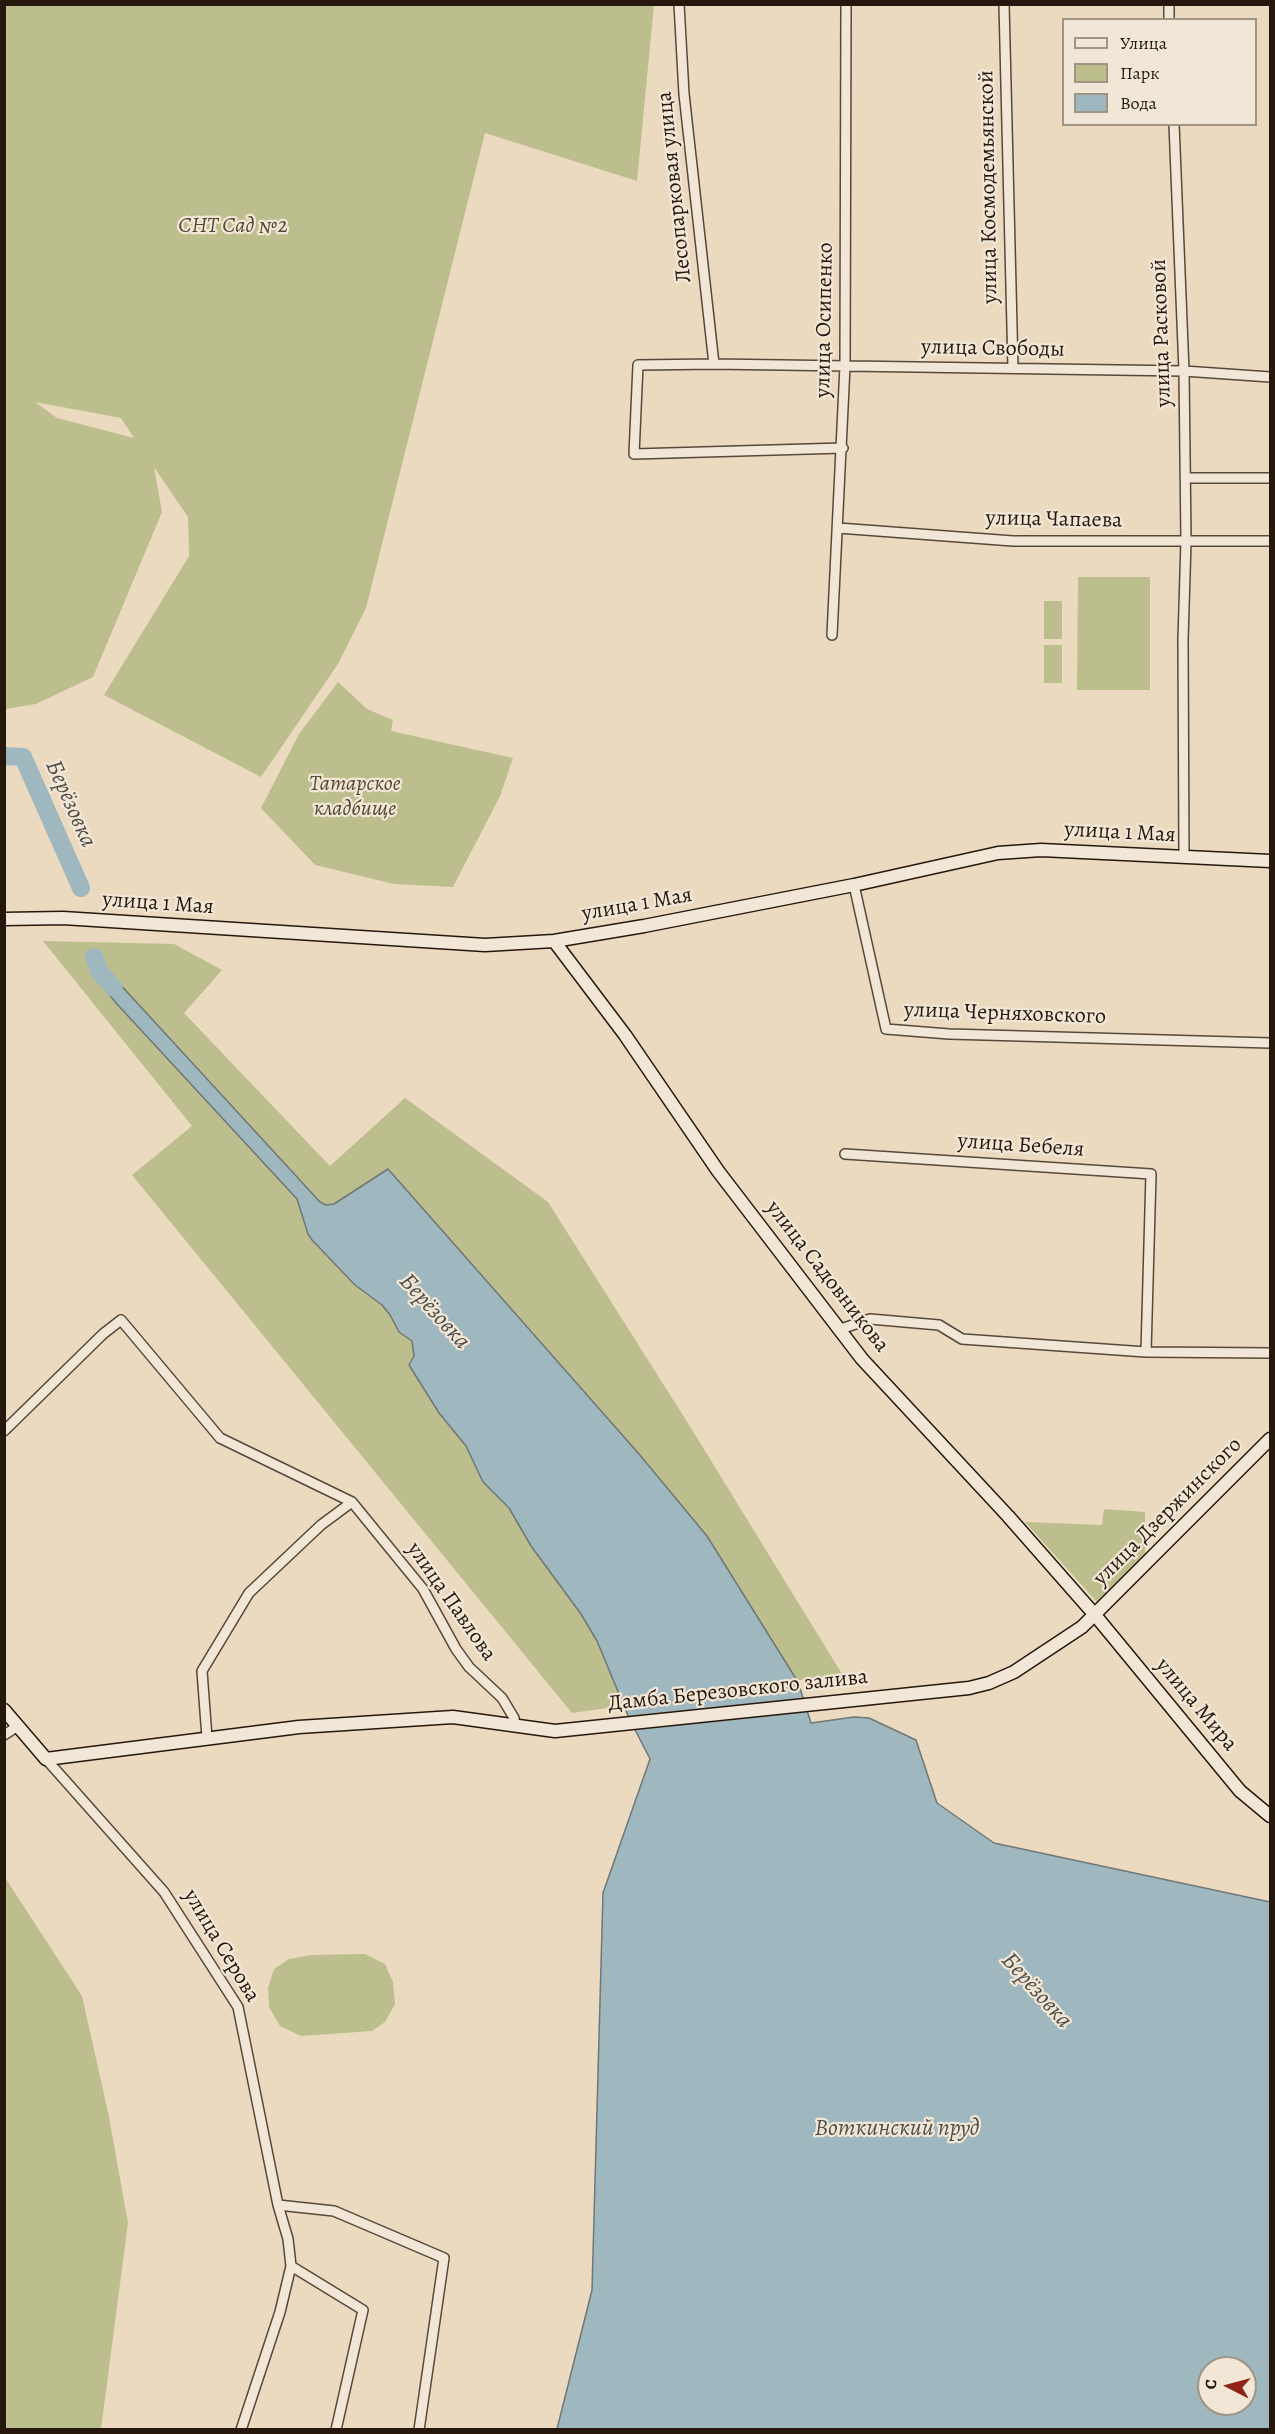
<!DOCTYPE html>
<html>
<head>
<meta charset="utf-8">
<style>
  body { margin:0 }
  #map { position:relative; width:1275px; height:2434px; overflow:hidden; background:#ebdac0; font-family:Alegreya,serif }
  canvas { display:block }
  .frame { position:absolute; inset:0; border:6px solid #26170c; pointer-events:none }
  .legend { position:absolute; left:1062px; top:18px; width:195px; height:108px; box-sizing:border-box; background:#f2e7d6; border:2px solid #a09485; margin:0; padding:8px 10px; list-style:none; font-size:18px; color:#26170c }
  .legend li { display:flex; align-items:center; gap:12px; height:30px }
  .legend b { width:30px; border:2px solid #a09485 }
  .north { position:absolute; left:1197px; top:2356px; width:60px; height:60px; box-sizing:border-box; background:#f2e7d6; border:2px solid #a09485; border-radius:50%; rotate:276deg; font-size:16px; font-weight:700; line-height:24px; text-align:center; color:#26170c }
  .north::after { content:''; display:block; margin:auto; width:21px; height:27px; background:#8f2418; clip-path:polygon(50% 0,100% 100%,50% 72%,0 100%) }
</style>
</head>
<body>
<div id="map">
<canvas width="1275" height="2434"></canvas>
<div class="frame"></div>
<ul class="legend">
<li><b style="height:8px;background:#f2e7d6"></b>Улица</li>
<li><b style="height:16px;background:#bdbe8e"></b>Парк</li>
<li><b style="height:16px;background:#9fb7be"></b>Вода</li>
</ul>
<div class="north">С</div>
</div>
<script>
const ctx = document.querySelector('canvas').getContext('2d');
ctx.lineJoin = 'round';
function fill(path, color) { ctx.fillStyle = color; ctx.fill(path, 'evenodd'); }
const toPath = rows => new Path2D(rows.map(r => 'M' + r).join(''));
function strokePath(path, color, width, dash) { ctx.strokeStyle = color; ctx.lineWidth = width; ctx.lineCap = dash ? 'butt' : 'round'; ctx.setLineDash(dash || []); ctx.stroke(path); }
function label(font, color, halo, rows, align = 'center') {
  ctx.font = font + ' Alegreya,serif'; ctx.lineWidth = 4.5; ctx.setLineDash([]); ctx.textBaseline = 'middle'; ctx.strokeStyle = halo; ctx.fillStyle = color; for (const [text, x, y, turn = 0] of rows) {
    ctx.save(); ctx.translate(x, y); ctx.rotate((+turn || 0) * Math.PI / 180); ctx.textAlign = isNaN(turn) ? turn : align; if (halo) ctx.strokeText(text, 0, 0); ctx.fillText(text, 0, 0); ctx.restore();
  }
}
fill(toPath([
  [4,5,654,5,637,181,485,133,366,608,338,664,261,777,104,695,189,556,188,517,154,467,162,512,93,677,36,704,5,709],
  [35,402,121,418,134,438,57,418],
  [1078,577,1150,577,1150,690,1077,690],
  [1044,601,1062,601,1062,639,1044,639],
  [1044,645,1062,645,1062,683,1044,683],
  [338,682,367,709,393,720,391,731,513,758,500,796,453,887,394,884,315,865,261,808,299,734],
  [43,941,174,944,222,970,184,1013,330,1166,405,1098,548,1202,691,1428,842,1674,572,1713,132,1175,192,1126],
  [1104,1509,1145,1512,1145,1554,1097,1602,1025,1522,1102,1525],
  [4,1876,82,1996,109,2117,128,2223,101,2429,5,2429],
  [365,1954,385,1964,393,1982,395,2004,385,2022,372,2031,301,2036,280,2026,269,2007,268,1988,274,1969,289,1959,311,1955]
]), '#bdbe8e');
const water = toPath([
  [4,748,5,748,23,757,5,765,4,748],
  [106,969,320,1202,326,1205,334,1204,388,1169,639,1454,707,1536,798,1682,811,1723,854,1717,869,1718,916,1740,937,1803,994,1843,1270,1902,1270,2429,557,2429,592,2290,603,1893,650,1759,629,1718,597,1641,581,1614,531,1546,509,1508,483,1482,466,1446,439,1413,409,1365,414,1356,412,1341,399,1332,390,1315,382,1305,355,1285,312,1240,308,1234,297,1199,116,1003,94,976,99,971,106,969],
  [1209,2368,1245,2368,1245,2404,1209,2404,1209,2368]
]);
fill(water, '#9fb7be');
strokePath(water, '#6f7777', 1.5);
strokePath(toPath([
  [4,756,23,757,81,888],
  [94,957,99,971,114,988]
]), '#9fb7be', 18);
const minor = toPath([
  [679,4,684,94,714,364],
  [1004,4,1013,368],
  [1169,4,1169,20],
  [1174,124,1184,371,1186,541,1183,640,1184,858],
  [843,448,634,454,638,365,714,364,1184,371,1270,377],
  [1185,478,1270,478],
  [838,528,1013,541,1270,541],
  [832,635,845,366,846,4],
  [854,885,886,1029,949,1034,1270,1043],
  [845,1154,1151,1174,1146,1352],
  [838,1330,870,1319,939,1325,962,1339,1146,1352,1270,1353],
  [4,1431,103,1334,121,1320,220,1438,352,1502,423,1589,456,1649,469,1667,502,1698,514,1718,515,1725],
  [4,1735,18,1726],
  [207,1738,202,1671,249,1593,321,1525,352,1502],
  [46,1759,164,1892,238,2007,278,2205,288,2239,291,2266,280,2312,241,2430],
  [278,2205,334,2211,444,2258,419,2430],
  [291,2266,363,2310,336,2430]
]);
const secondary = toPath([
  [4,919,63,918,485,945,554,941,644,926,854,885,998,853,1041,850,1270,861],
  [554,941,625,1035,718,1171,862,1359,1008,1516,1095,1615,1240,1791,1270,1816],
  [4,1710,46,1759,299,1727,453,1717,555,1731,969,1688,989,1683,1014,1672,1082,1627,1270,1439]
]);
strokePath(minor, '#574839', 12);
strokePath(secondary, '#26170c', 15);
strokePath(minor, '#f2e7d6', 9);
strokePath(secondary, '#f2e7d6', 12);
label('22px', '#26170c', '#f2e7d6', [
  ["Лесопарковая улица",675,187,-96],
  ["улица Космодемьянской",989,187,-91],
  ["улица Осипенко",825,320,-89],
  ["улица Расковой",1162,333,-92],
  ["улица Свободы",993,349,1],
  ["улица Чапаева",1054,520,1],
  ["улица 1 Мая",1120,833,3],
  ["улица 1 Мая",158,904,4],
  ["улица 1 Мая",637,905,-10],
  ["улица Черняховского",1005,1014,2],
  ["улица Бебеля",1021,1146,4],
  ["улица Садовникова",827,1277,52],
  ["улица Дзержинского",1168,1512,-45],
  ["улица Павлова",451,1602,55],
  ["Дамба Березовского залива",738,1691,-6],
  ["улица Мира",1196,1705,50],
  ["улица Серова",221,1946,59]
]);
label('italic 22px', '#534933', '#f2e7d6', [
  ["СНТ Сад №2",233,227],
  ["Татарское",355,785],
  ["кладбище",355,810]
]);
label('italic 24px', '#504f4a', '#f2e7d6', [
  ["Берёзовка",70,804,66],
  ["Берёзовка",434,1312,48],
  ["Берёзовка",1036,1991,48],
  ["Воткинский пруд",897,2129]
]);
</script>
</body>
</html>
